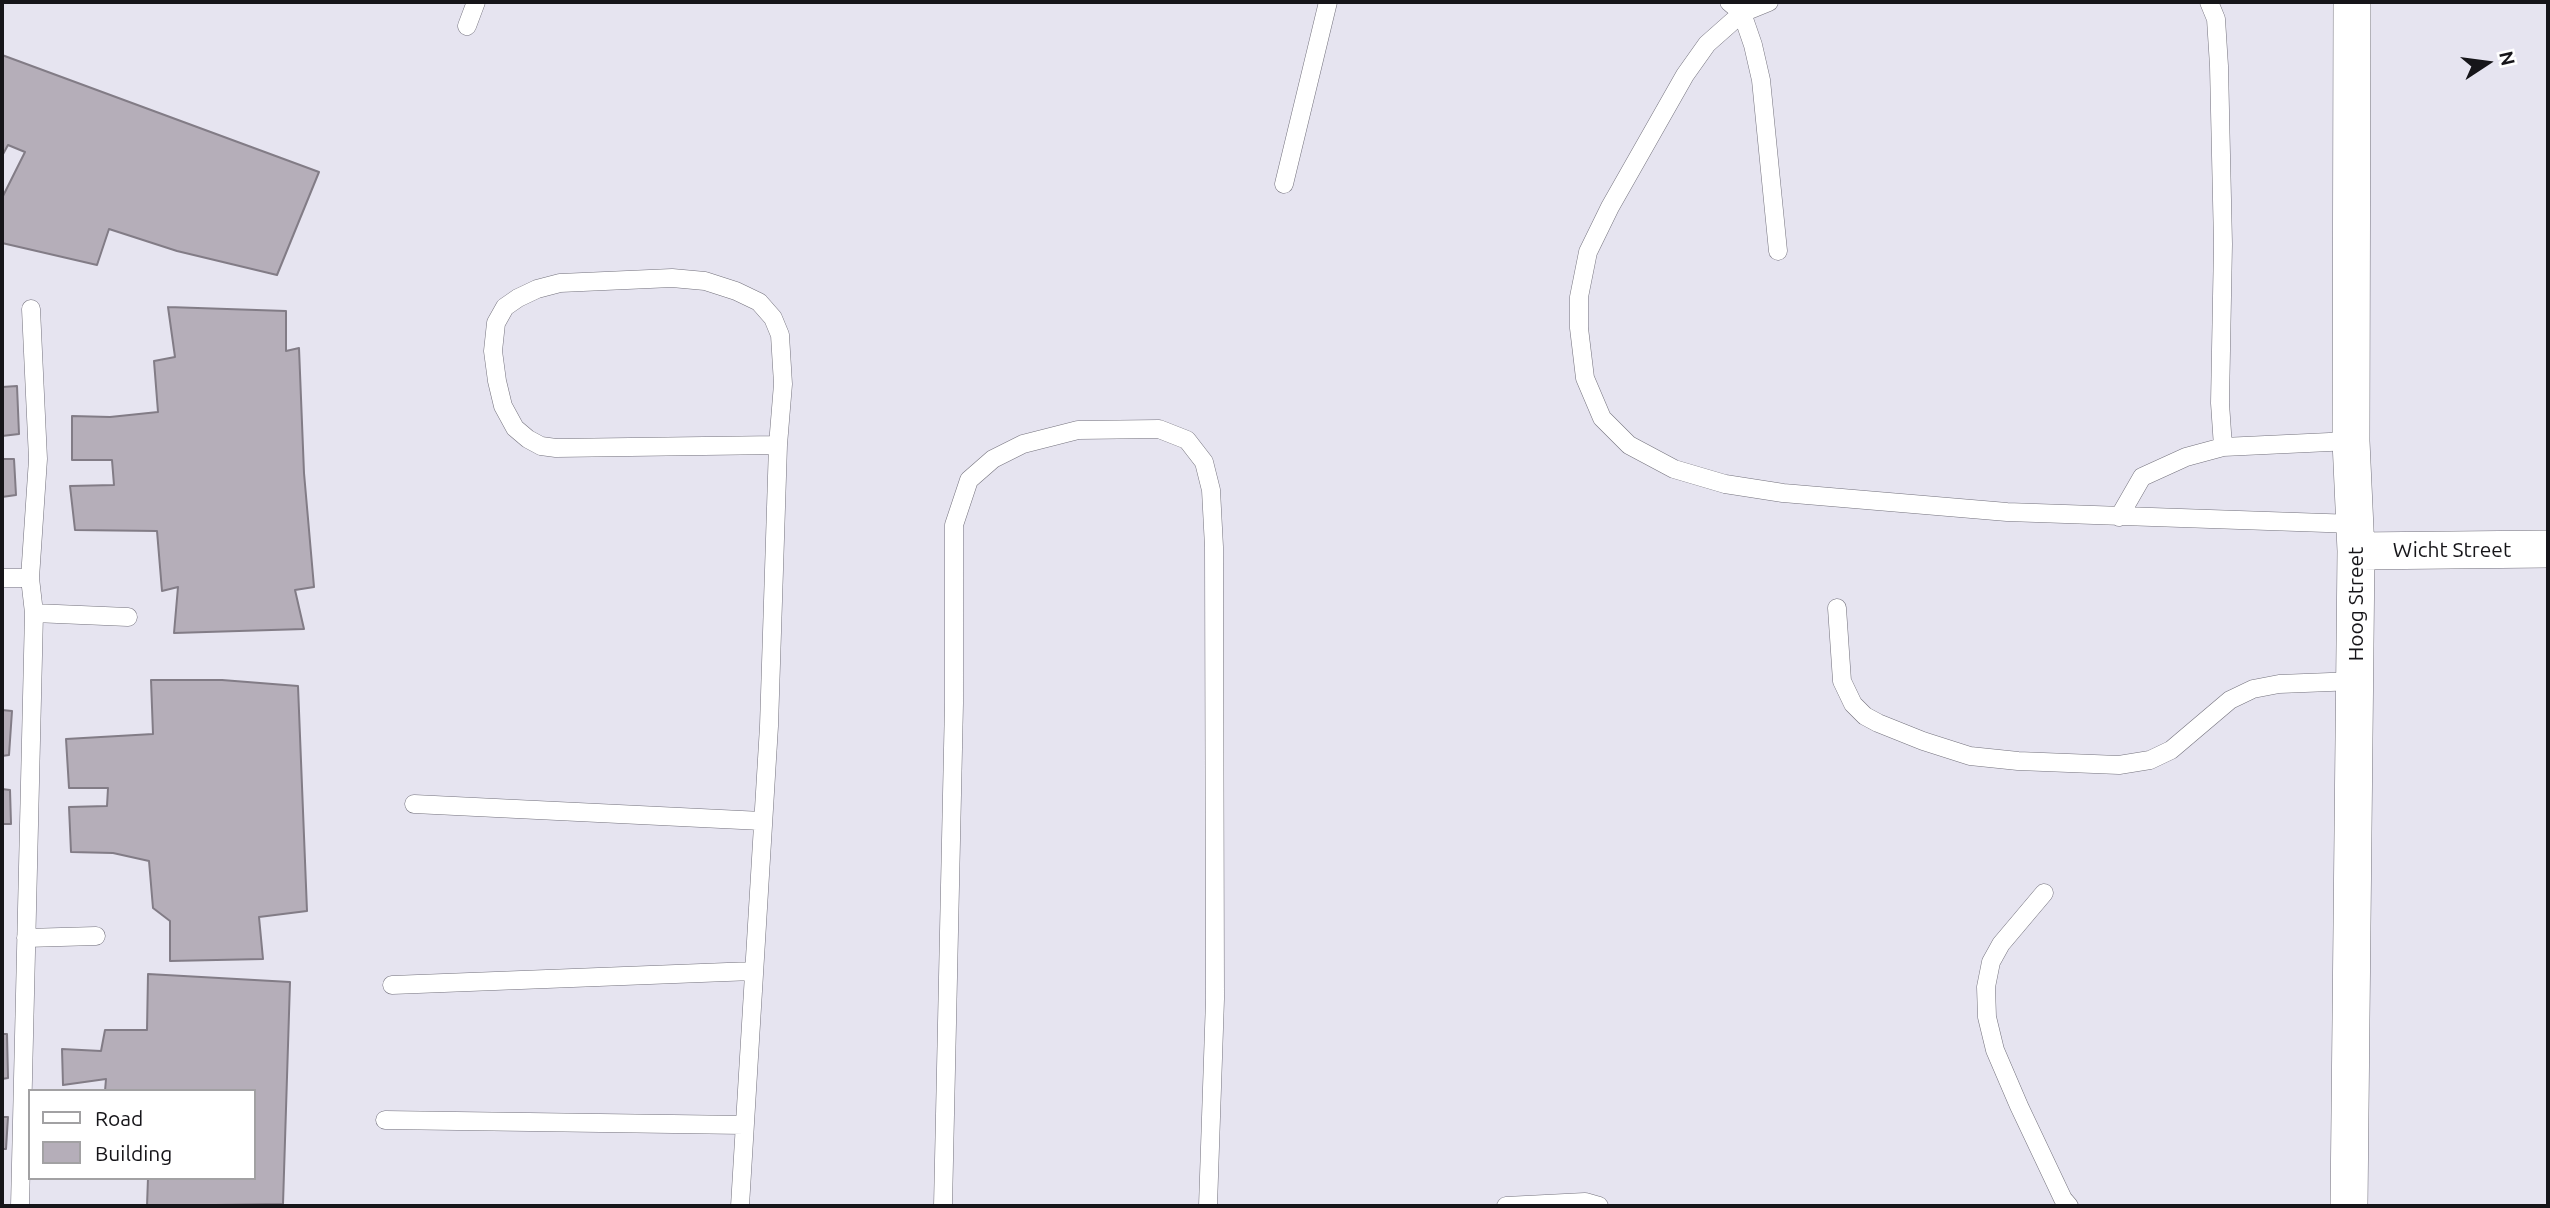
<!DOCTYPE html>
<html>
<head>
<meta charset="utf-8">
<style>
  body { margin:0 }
  #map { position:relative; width:2550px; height:1208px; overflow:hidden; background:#e6e4f0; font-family:Ubuntu,sans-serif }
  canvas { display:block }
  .frame { position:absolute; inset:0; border:4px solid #161519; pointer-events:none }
  .legend { position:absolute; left:28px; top:1089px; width:228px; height:91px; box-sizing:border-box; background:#fff; border:2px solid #a2a1a3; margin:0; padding:9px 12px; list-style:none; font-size:21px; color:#161519 }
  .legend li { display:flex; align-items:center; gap:14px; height:35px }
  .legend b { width:35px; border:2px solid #a2a1a3 }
  .north { position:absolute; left:2452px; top:28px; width:70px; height:70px; -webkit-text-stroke:5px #fff; paint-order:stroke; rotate:77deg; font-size:19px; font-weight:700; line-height:28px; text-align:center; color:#161519 }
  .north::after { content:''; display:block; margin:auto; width:24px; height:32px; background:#161519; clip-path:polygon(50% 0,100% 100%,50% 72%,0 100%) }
</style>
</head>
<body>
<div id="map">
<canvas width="2550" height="1208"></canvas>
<div class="frame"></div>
<ul class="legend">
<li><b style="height:9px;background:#fff"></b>Road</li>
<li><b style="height:19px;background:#b5aeb9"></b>Building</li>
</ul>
<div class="north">N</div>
</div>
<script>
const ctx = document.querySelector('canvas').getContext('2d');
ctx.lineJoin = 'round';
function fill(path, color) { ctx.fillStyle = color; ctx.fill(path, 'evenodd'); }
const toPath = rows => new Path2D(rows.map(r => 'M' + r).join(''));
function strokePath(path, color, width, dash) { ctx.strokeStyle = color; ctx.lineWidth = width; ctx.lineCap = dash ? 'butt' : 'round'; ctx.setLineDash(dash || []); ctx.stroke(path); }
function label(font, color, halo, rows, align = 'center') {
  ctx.font = font + ' Ubuntu,sans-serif'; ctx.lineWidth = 7; ctx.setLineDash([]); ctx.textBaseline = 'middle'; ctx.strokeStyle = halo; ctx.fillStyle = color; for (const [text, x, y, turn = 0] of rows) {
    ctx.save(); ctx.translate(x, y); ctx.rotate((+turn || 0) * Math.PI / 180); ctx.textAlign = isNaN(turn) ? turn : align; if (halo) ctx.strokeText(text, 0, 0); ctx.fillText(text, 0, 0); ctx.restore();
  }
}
const building = toPath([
  [2,55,319,172,277,275,177,251,109,229,97,265,2,243,2,198,25,152,8,145,2,156,2,55],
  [168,307,286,311,286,351,299,348,304,473,314,587,295,590,304,629,174,633,178,587,162,591,157,531,75,530,70,486,114,485,112,460,72,460,72,416,110,417,158,412,154,361,175,357,168,307],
  [17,386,19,434,2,436,2,387,17,386],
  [2,459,14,459,16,495,2,497,2,459],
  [151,680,222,680,298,686,307,911,259,917,263,959,170,961,170,921,153,908,149,861,113,853,71,852,69,807,107,806,108,788,69,788,66,739,153,734,151,680],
  [2,710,12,711,9,755,2,756,2,710],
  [2,789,10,790,11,824,2,824,2,789],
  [148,974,290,982,283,1204,147,1206,148,1178,254,1178,254,1091,105,1091,106,1079,63,1085,62,1049,101,1051,105,1030,147,1030,148,974],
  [2,1034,7,1034,8,1078,2,1079,2,1034],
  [2,1117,8,1117,6,1149,2,1149,2,1117]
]);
fill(building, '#b5aeb9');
strokePath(building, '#827c86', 2);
const service = toPath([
  [1729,2,1742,13,1753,45,1761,80,1778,251],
  [1769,2,1742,13,1707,44,1685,75,1610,207,1588,252,1579,297,1579,328,1585,378,1602,418,1629,445,1674,469,1725,484,1783,493,2007,512,2355,524],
  [2209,2,2216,19,2219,66,2223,244,2220,403,2223,447],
  [467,26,476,2],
  [1284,184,1328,2],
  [2119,517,2142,477,2186,457,2223,447,2351,441],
  [2,578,30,578],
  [1837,608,1842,681,1853,704,1865,716,1878,723,1923,741,1970,756,2018,761,2119,765,2150,760,2171,750,2230,700,2253,689,2279,684,2356,681],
  [34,613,128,617],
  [414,804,762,821],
  [2044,893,2001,944,1991,962,1986,987,1987,1017,1995,1050,2019,1106,2063,1199,2069,1206],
  [26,938,96,936],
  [392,985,753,971],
  [385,1120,744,1125],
  [20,1206,34,613,30,578,38,459,31,309],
  [740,1206,769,726,778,445,783,384,780,335,773,318,759,302,736,291,705,281,672,278,560,283,537,289,518,298,505,307,496,323,493,351,497,381,503,406,515,428,528,439,541,446,556,448,778,445],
  [943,1206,954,703,954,525,969,480,993,459,1023,444,1078,430,1159,429,1187,440,1204,462,1211,490,1214,547,1215,999,1208,1206],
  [1506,1206,1585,1202,1599,1206]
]);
const minor = toPath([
  [2356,551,2548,549],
  [2349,1206,2356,551,2351,441,2352,2]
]);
strokePath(service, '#73717c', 19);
strokePath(minor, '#73717c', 38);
strokePath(service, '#fff', 18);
strokePath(minor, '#fff', 37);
label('21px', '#161519', '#fff', [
  ["Wicht Street",2452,550],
  ["Hoog Street",2356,604,-90]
]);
</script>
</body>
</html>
